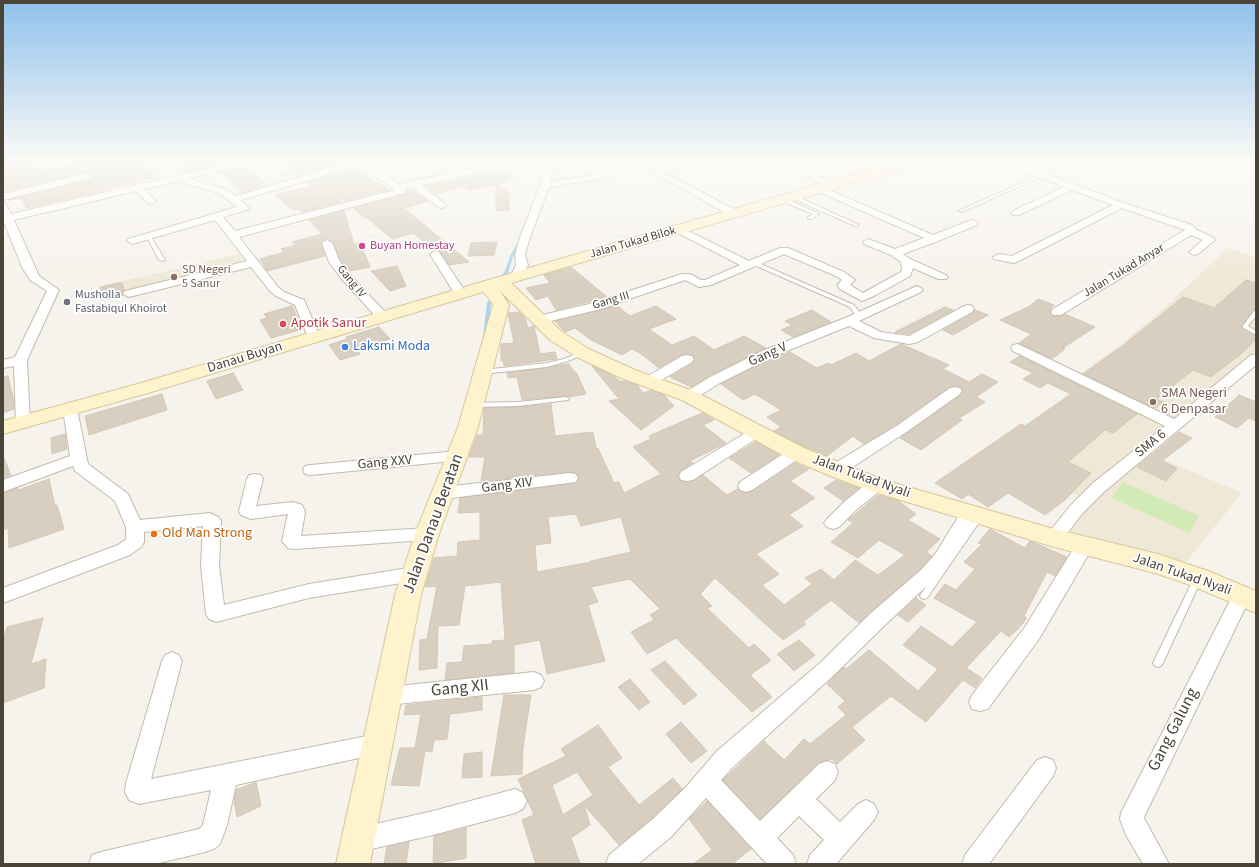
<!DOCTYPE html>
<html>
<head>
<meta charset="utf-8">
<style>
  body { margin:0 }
  #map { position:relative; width:1259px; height:867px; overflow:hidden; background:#f6f3ec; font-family:"Source Sans 3",sans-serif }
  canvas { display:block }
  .frame { position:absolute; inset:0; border:4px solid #4b4439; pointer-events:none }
</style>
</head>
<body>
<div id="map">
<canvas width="1259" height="867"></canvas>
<div class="frame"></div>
</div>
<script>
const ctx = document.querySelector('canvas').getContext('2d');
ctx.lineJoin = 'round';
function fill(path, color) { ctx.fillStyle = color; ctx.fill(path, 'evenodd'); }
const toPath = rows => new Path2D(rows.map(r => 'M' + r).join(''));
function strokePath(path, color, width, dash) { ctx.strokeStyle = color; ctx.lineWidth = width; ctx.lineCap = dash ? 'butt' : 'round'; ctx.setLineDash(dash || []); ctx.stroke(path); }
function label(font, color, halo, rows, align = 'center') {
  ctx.font = font + ' "Source Sans 3",sans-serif'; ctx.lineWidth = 3.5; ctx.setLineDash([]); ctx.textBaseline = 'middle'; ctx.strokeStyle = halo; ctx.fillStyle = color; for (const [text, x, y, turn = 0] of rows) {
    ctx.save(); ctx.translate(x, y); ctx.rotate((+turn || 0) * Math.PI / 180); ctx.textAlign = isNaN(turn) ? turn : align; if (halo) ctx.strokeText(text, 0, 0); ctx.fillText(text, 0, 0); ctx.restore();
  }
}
fill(toPath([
  [1228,248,1256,257,1256,350,1203,396,1136,448,1242,493,1186,562,1064,533,1091,504,1052,481,1105,409,1118,396,1077,376,1119,346,1165,307],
  [239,254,247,266,101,301,98,287]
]), '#efe8d6');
fill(toPath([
  [1123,482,1199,516,1189,533,1112,498]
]), '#d2eab5');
strokePath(toPath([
  [506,274,512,255,520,242]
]), '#a9d4f2', 3);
strokePath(toPath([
  [502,278,506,273],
  [485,337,489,303]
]), '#a9d4f2', 4);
const building = toPath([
  [15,160,26,160,41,171,78,163,77,160,139,160,156,177,102,190,103,191,26,208,22,198,8,200,91,179,94,176,92,173,88,172,3,192,3,163,15,160],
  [196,160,236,160,181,173,175,170,196,160],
  [280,160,344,160,346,162,299,175,280,160],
  [245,167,247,169,249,168,267,185,242,193,222,172,245,167],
  [355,168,376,183,379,183,389,190,345,201,340,197,341,202,302,212,299,209,293,210,275,195,312,186,307,182,355,168],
  [503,171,513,177,503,179,507,182,469,190,464,186,436,194,425,186,503,171],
  [496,184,509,192,509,210,496,211,496,184],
  [412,190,428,201,404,208,469,262,449,265,440,251,438,242,427,245,414,233,392,239,366,217,364,217,353,208,405,194,408,191,412,190],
  [344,211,354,244,360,243,370,267,349,271,341,261,333,242,326,239,321,242,325,256,267,271,266,269,260,259,284,252,281,249,296,245,292,242,322,234,309,220,344,211],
  [497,242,494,255,468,256,471,243,497,242],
  [397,266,406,286,390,291,371,271,397,266],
  [571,267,607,297,556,310,548,296,536,300,526,288,550,283,544,275,571,267],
  [1246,280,1256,283,1256,309,1253,310,1241,327,1256,336,1256,339,1241,354,1211,377,1193,370,1156,399,1163,402,1155,408,1083,374,1124,345,1183,297,1214,308,1246,280],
  [118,283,122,283,124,290,122,293,123,295,103,299,101,287,118,283],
  [1038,299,1054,305,1050,308,1052,309,1050,311,1053,316,1061,316,1065,314,1095,327,1063,348,1065,349,1052,359,1019,343,1031,334,1000,320,1030,306,1038,299],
  [616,305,630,316,656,306,676,319,649,329,672,345,694,336,714,350,744,336,766,348,709,376,691,387,670,377,693,363,695,358,692,355,681,355,659,368,640,353,632,349,622,355,591,340,575,328,565,332,555,321,597,311,616,305],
  [292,306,303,329,271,338,260,320,267,318,264,314,292,306],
  [945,307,953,310,909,334,895,332,945,307],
  [812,310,831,322,793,337,781,330,792,325,785,321,812,310],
  [975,310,988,315,953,335,943,330,973,313,975,310],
  [519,312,525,318,528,328,534,326,540,354,555,352,557,359,504,366,503,360,501,361,501,344,514,343,508,313,519,312],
  [379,327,390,339,357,350,360,354,340,360,329,345,347,339,346,337,379,327],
  [901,344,949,365,943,369,969,382,982,374,998,382,976,397,985,402,959,418,962,420,921,450,900,438,961,395,963,390,960,387,949,387,897,424,864,444,853,436,827,456,805,447,774,431,781,427,767,417,781,410,755,394,743,400,721,384,773,358,790,352,817,368,828,363,831,365,856,353,869,361,901,344],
  [1020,356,1137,414,1113,433,1105,430,1068,462,1091,473,1065,500,1045,515,1008,493,988,507,968,494,962,499,935,483,1021,424,1025,426,1071,394,1048,383,1040,388,1023,379,1033,373,1010,362,1020,356],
  [569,364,574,372,576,372,586,394,569,397,566,396,522,400,517,377,508,378,507,373,569,364],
  [592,366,610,374,621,382,625,381,637,385,643,393,651,390,664,395,674,406,641,430,609,401,619,399,592,366],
  [233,373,243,390,216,399,207,381,233,373],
  [8,376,14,401,14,409,3,413,3,377,8,376],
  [162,394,167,410,89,435,85,416,162,394],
  [1239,395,1256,402,1256,421,1249,418,1237,428,1215,417,1239,395],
  [551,404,555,436,593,432,596,448,598,448,614,483,619,482,624,493,661,474,633,447,651,439,649,436,702,413,714,420,703,425,726,443,690,461,693,463,680,471,678,475,681,481,693,481,703,475,727,495,738,489,740,491,746,493,753,491,795,463,809,469,790,481,815,498,789,515,803,526,756,554,779,574,762,585,784,605,812,584,805,578,821,569,834,580,855,560,878,575,905,555,879,540,858,558,831,542,853,523,848,520,878,495,897,500,916,514,908,520,940,539,926,552,932,556,921,568,859,623,831,600,803,622,806,624,783,640,715,578,700,594,712,606,707,608,749,648,754,644,771,660,750,675,772,697,752,712,676,638,647,654,631,632,654,620,650,615,660,609,630,579,591,587,598,602,588,605,605,661,547,674,540,640,514,645,514,673,445,680,447,663,462,662,464,646,492,644,492,641,505,640,501,582,465,586,459,625,438,626,437,668,419,670,420,640,427,639,437,586,425,587,434,558,457,556,458,542,480,540,480,512,458,513,460,498,576,483,579,479,577,473,570,472,481,481,485,457,469,457,477,435,483,435,484,408,518,407,551,404],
  [576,514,581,526,621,517,631,552,591,561,591,562,537,572,535,545,551,543,548,517,576,514],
  [1179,432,1192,438,1162,461,1177,468,1166,481,1137,467,1179,432],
  [65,434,67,449,52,454,51,438,65,434],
  [756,442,779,455,751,473,729,458,756,442],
  [3,456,11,475,3,478,3,456],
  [49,479,55,506,57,505,64,529,9,548,8,528,3,530,3,493,17,488,18,490,49,479],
  [836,480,859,488,843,501,824,488,836,480],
  [990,529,1025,548,1030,541,1067,557,1055,576,1047,572,1024,616,1027,618,1018,629,1009,637,1001,631,966,668,982,678,975,688,963,680,926,722,891,696,852,727,865,740,837,764,832,759,818,763,760,819,723,780,764,741,784,760,804,739,810,744,846,715,838,707,845,701,827,684,844,667,846,669,869,650,918,691,938,669,903,645,921,626,952,647,977,622,934,598,945,584,956,590,975,569,964,562,982,544,978,543,990,529],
  [916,598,926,605,908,622,898,615,916,598],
  [43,618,31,664,46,659,44,688,3,703,3,641,7,627,43,618],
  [799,640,815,655,794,671,777,654,799,640],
  [665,661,697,695,684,705,651,670,665,661],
  [630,679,650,702,639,710,618,687,630,679],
  [504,695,531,695,523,747,522,774,491,776,504,695],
  [482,697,482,710,450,714,447,739,434,740,432,752,425,751,419,786,391,785,400,748,415,748,421,714,404,715,406,705,482,697],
  [681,722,707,751,691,763,666,734,681,722],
  [598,725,622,758,608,767,639,805,673,778,682,789,652,818,619,845,584,805,590,825,571,838,580,864,536,864,522,820,534,815,518,779,566,756,561,749,598,725],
  [577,772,593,795,563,815,552,785,577,772],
  [482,752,482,777,462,778,464,754,482,752],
  [256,782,261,806,237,817,234,801,236,790,256,782],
  [707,801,751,849,732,864,693,864,712,850,689,819,707,801],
  [466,828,466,858,433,864,434,836,466,828],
  [409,842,406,864,384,864,387,847,409,842]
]);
fill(building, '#d8cfc1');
strokePath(building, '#d3c7b4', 1);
const lane = toPath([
  [1040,175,1043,176,962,212,958,211,1040,175],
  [792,196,796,196,859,225,855,226,792,198,792,196],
  [782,199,786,199,819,214,812,219,808,219,808,217,813,214,782,201,782,199],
  [147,236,151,237,165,260,164,261,159,260,147,237,147,236],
  [754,261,854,305,862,316,859,318,857,317,850,307,752,264,751,263,754,261],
  [1256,310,1256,316,1248,326,1256,331,1256,335,1242,327,1254,311,1256,310],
  [583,351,585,352,586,353,585,354,568,361,547,367,483,374,480,372,483,370,547,363,564,359,583,351],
  [566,397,569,399,568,400,518,406,475,407,472,405,475,403,518,402,566,397],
  [979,513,982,514,983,516,982,518,927,598,924,599,921,598,920,596,921,594,976,514,979,513],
  [1198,575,1201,576,1202,578,1163,663,1161,666,1158,667,1155,666,1153,663,1194,578,1195,576,1198,575]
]);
const street = toPath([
  [182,160,195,160,171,170,181,175,244,160,270,160,287,173,286,175,280,175,260,162,190,178,227,190,236,196,356,160,366,160,398,184,480,167,523,160,546,160,542,163,480,173,422,185,444,203,446,205,444,207,441,208,438,207,413,187,404,188,407,191,405,193,239,237,278,287,284,292,304,300,320,337,319,340,314,341,309,340,308,337,295,305,276,296,270,291,251,267,129,297,125,295,123,293,125,291,247,261,215,220,132,244,127,241,128,239,237,207,221,194,179,181,144,189,156,201,151,204,148,203,136,191,14,220,39,276,59,290,27,360,30,423,28,426,23,428,18,426,16,423,14,366,3,368,3,360,15,357,47,291,30,280,22,267,4,222,3,222,3,203,6,204,11,214,171,177,160,170,161,168,182,160],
  [361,165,395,190,235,231,223,217,247,210,249,208,241,200,361,165],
  [547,160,555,160,550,182,603,173,608,176,603,179,549,187,529,240,525,255,528,265,520,279,512,279,510,277,516,265,515,255,519,240,540,185,547,160],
  [700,160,708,160,709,162,705,165,665,173,739,212,740,214,739,216,731,216,653,172,657,169,700,160],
  [726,160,738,160,740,163,736,166,726,160],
  [778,160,789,160,838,186,836,188,830,188,778,160],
  [995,160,1008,160,1024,166,1041,160,1055,160,1033,169,1124,203,1192,225,1195,229,1214,238,1215,240,1198,254,1194,255,1189,252,1203,240,1191,235,1061,315,1053,315,1051,312,1053,309,1185,230,1122,208,1017,262,1013,263,994,259,993,257,998,254,1012,256,1113,205,1072,190,1019,215,1013,215,1011,213,1013,211,1064,187,995,160],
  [88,173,91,174,93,176,91,178,3,200,3,194,88,173],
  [820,186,933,235,969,221,973,220,978,223,977,225,938,241,903,254,910,259,946,275,948,277,946,279,938,279,913,268,910,276,876,295,862,301,840,289,837,285,842,280,836,276,784,254,711,285,699,287,685,280,597,310,538,324,534,323,532,320,534,317,589,304,682,274,690,274,701,280,705,280,740,265,676,232,675,230,680,227,749,261,780,248,788,248,844,272,855,280,850,285,863,293,901,272,902,268,901,262,891,255,864,244,863,242,868,239,895,249,924,238,817,191,815,189,820,186],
  [327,240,332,243,340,262,348,273,386,313,388,316,386,319,378,319,340,277,329,262,322,243,327,240],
  [435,251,439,252,466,293,464,295,460,297,456,295,454,293,430,254,435,251],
  [917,286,921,288,923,290,921,292,859,321,881,332,909,336,964,306,968,305,972,306,974,309,972,312,918,342,909,344,874,338,849,326,772,357,720,383,694,399,689,400,684,399,682,396,684,393,710,377,762,351,845,318,917,286],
  [1018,344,1174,419,1251,355,1256,354,1256,365,1105,491,1081,515,1060,543,1054,544,1048,543,1045,538,1069,507,1093,483,1165,426,1013,351,1011,348,1013,345,1018,344],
  [687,355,692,356,694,359,692,362,653,385,648,386,643,385,641,382,643,379,682,356,687,355],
  [955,387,960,388,962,391,960,394,908,431,842,474,836,475,830,474,828,470,830,466,898,425,950,388,955,387],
  [70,405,75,406,77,409,88,464,128,494,140,520,210,513,218,517,221,521,219,566,224,605,309,584,414,567,420,569,423,574,420,579,414,581,309,598,216,622,209,619,206,614,201,566,203,526,144,532,144,542,141,547,130,555,3,603,3,588,118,545,126,539,126,527,115,501,75,471,73,466,3,492,3,480,70,456,63,409,65,406,70,405],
  [757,427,762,429,764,432,762,435,693,480,687,481,681,480,679,476,681,472,752,429,757,427],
  [796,448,801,449,804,453,801,457,752,490,746,492,740,490,738,486,740,482,791,449,796,448],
  [458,451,463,452,466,456,463,460,311,475,305,474,303,470,305,466,311,465,458,451],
  [570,473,576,474,578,478,576,482,444,499,438,497,436,493,438,489,444,487,570,473],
  [255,474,261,475,263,479,256,506,293,502,302,505,305,512,301,536,427,528,433,530,436,534,433,538,427,540,294,549,288,548,282,541,288,514,251,519,241,515,239,511,247,479,249,475,255,474],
  [876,479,882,481,884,485,882,489,855,511,839,527,833,529,827,527,824,523,827,519,843,503,870,481,876,479],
  [969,507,975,509,977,513,948,563,934,579,885,625,835,674,733,767,721,780,760,821,819,764,827,761,835,764,838,772,835,780,816,799,840,822,858,804,866,800,874,804,878,812,874,820,836,864,807,864,810,855,824,840,799,816,777,838,793,855,796,864,767,864,706,798,671,837,638,864,606,864,609,855,653,819,685,788,717,751,821,662,871,613,922,569,936,553,963,509,969,507],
  [1085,539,1091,540,1094,545,1039,639,988,709,980,711,972,709,969,702,972,695,1025,627,1079,540,1085,539],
  [1242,589,1249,591,1251,596,1145,815,1144,818,1169,864,1143,864,1126,835,1120,819,1121,813,1235,591,1242,589],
  [172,652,179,655,182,661,151,779,377,734,385,737,388,744,385,751,377,754,236,785,227,825,220,844,214,849,205,852,155,864,89,864,92,855,101,852,199,829,203,825,211,790,139,804,129,800,125,792,126,783,162,661,165,655,172,652],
  [534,672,541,675,544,681,541,687,534,690,387,705,380,703,376,696,380,689,387,687,534,672],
  [1045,757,1053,760,1056,768,1053,776,989,864,962,864,965,855,1037,760,1045,757],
  [515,789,523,793,527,801,523,809,515,813,433,835,358,852,349,849,346,840,349,831,358,828,433,811,515,789]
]);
const secondary = toPath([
  [903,160,924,160,922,163,511,283,562,332,589,349,635,370,696,392,804,448,884,480,1054,529,1158,554,1208,571,1256,591,1256,613,1190,585,1155,573,1054,547,868,490,828,475,788,458,682,400,621,378,577,357,550,340,500,291,509,305,478,427,439,534,421,595,370,864,336,864,395,595,415,534,458,427,493,305,488,297,483,292,148,393,3,434,3,421,134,385,529,268,903,160]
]);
strokePath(lane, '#c2bbae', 2);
strokePath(street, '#c2bbae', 2);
strokePath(secondary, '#d6c79b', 2);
fill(lane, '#fff');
fill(street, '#fff');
fill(secondary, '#fff3cd');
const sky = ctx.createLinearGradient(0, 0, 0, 282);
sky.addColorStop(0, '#8fc1ec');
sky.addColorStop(0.57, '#fbfaf6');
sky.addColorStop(1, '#fbfaf600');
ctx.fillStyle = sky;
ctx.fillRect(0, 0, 1259, 282);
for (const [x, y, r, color] of [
  [362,246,4,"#d1479c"],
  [174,277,4,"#8d6e63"],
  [67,302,4,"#6b7280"],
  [283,324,4,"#e0444e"],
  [345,347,4,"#3f7fe0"],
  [1153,402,4,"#8d6e63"],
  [154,534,4,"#e8710a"]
]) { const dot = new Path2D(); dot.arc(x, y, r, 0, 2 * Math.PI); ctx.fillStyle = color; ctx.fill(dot); strokePath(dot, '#fff', 1.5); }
label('12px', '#4b4439', '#fff', [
  ["Jalan Tukad Bilok",633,243,-16],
  ["Jalan Tukad Anyar",1124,271,-31],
  ["Gang IV",351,282,51],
  ["Gang III",611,301,-17]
]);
label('12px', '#b23c85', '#fff', [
  ["Buyan Homestay",370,246]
], 'left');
label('12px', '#785e54', '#fff', [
  ["SD Negeri",182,270],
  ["5 Sanur",182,284]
], 'left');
label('12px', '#5b616d', '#fff', [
  ["Musholla",75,295],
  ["Fastabiqul Khoirot",75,309]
], 'left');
label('14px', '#be3a42', '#fff', [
  ["Apotik Sanur",291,324]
], 'left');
label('14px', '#366cbe', '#fff', [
  ["Laksmi Moda",353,347]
], 'left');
label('14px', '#4b4439', '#fff', [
  ["Gang V",768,355,-24],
  ["Danau Buyan",245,358,-17],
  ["SMA 6",1151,444,-39],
  ["Gang XXV",385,463,-5],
  ["Jalan Tukad Nyali",861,477,20],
  ["Gang XIV",507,486,-7],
  ["Jalan Tukad Nyali",1182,575,19]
]);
label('14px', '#785e54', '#fff', [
  ["SMA Negeri",1161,394],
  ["6 Denpasar",1161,410]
], 'left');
label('14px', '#c56008', '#fff', [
  ["Old Man Strong",162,534]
], 'left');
label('17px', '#4b4439', '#fff', [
  ["Jalan Danau Beratan",434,524,-70],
  ["Gang XII",460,689,-6],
  ["Gang Galung",1174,730,-63]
]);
</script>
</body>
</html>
